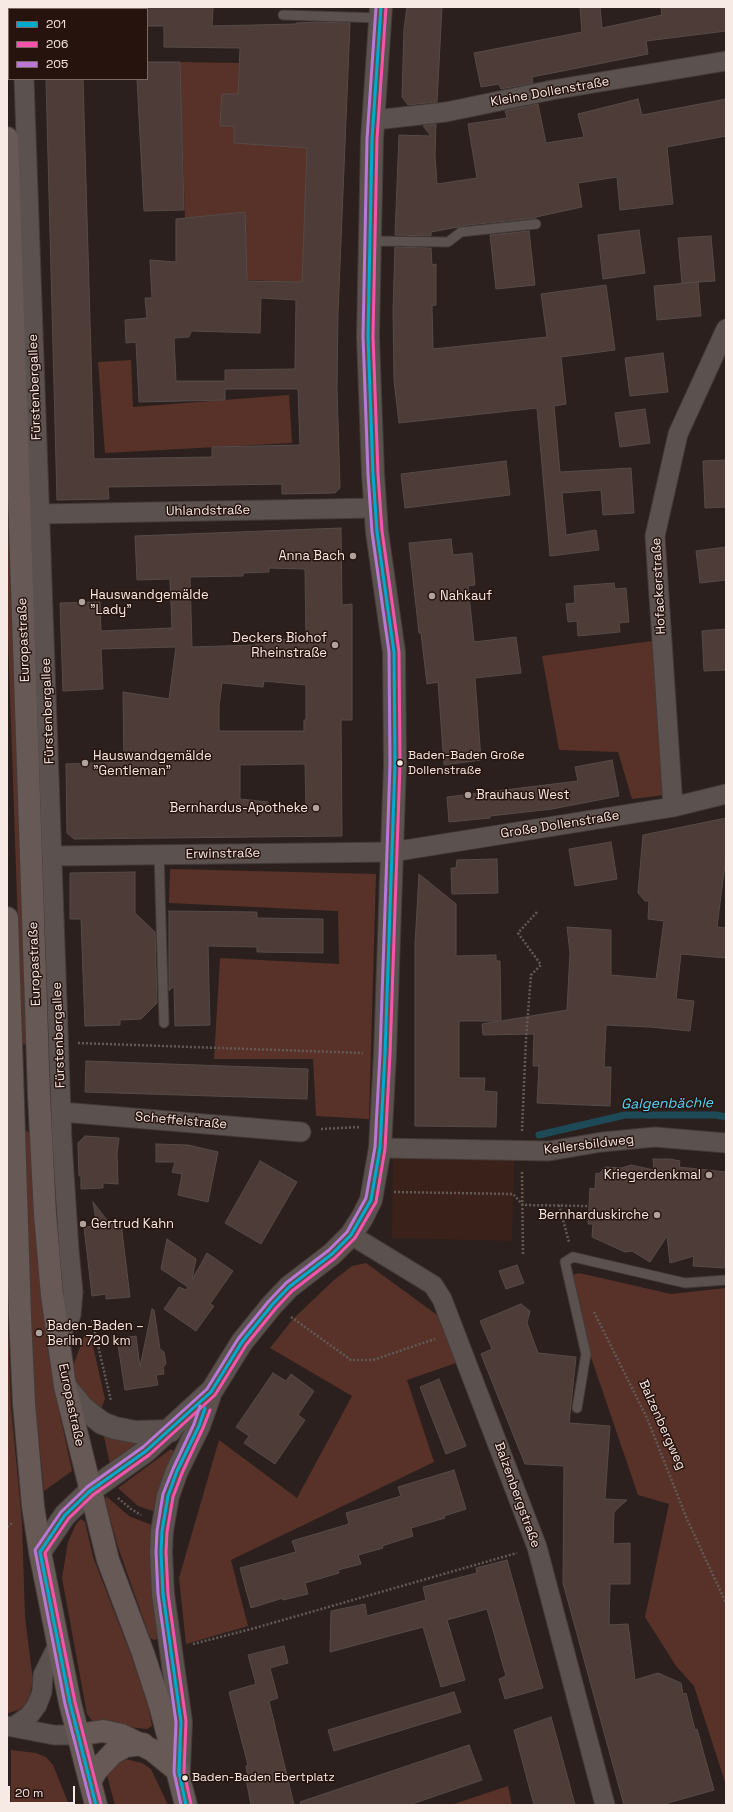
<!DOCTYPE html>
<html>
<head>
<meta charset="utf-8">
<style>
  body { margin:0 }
  #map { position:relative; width:733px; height:1812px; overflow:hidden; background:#2b201d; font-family:"Space Grotesk",sans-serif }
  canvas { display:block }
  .frame { position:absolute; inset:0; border:8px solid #f7e9e4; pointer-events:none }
  .legend { position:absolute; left:8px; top:8px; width:140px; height:72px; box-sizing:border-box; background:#27130e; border:1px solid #7a6964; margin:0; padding:5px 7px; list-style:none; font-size:12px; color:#f7e9e4 }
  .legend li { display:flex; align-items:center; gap:8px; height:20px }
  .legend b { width:20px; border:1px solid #7a6964 }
  .scale { position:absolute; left:8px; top:1786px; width:67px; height:18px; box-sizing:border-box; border:2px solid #f7e9e4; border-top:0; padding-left:5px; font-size:12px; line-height:14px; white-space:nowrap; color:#f7e9e4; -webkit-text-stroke:3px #27130e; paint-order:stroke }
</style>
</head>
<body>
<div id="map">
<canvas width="733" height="1812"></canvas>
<div class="frame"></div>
<ul class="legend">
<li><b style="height:5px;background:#00a9ce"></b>201</li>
<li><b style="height:5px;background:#f653ac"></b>206</li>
<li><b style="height:5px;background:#ba77d6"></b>205</li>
</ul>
<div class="scale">20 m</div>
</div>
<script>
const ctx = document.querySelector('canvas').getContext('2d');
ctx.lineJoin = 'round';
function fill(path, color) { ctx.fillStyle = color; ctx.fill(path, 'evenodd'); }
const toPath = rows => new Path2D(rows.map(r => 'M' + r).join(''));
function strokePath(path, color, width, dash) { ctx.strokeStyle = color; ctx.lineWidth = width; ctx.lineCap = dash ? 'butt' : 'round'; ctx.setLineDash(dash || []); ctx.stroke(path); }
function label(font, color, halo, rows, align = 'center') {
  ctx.font = font + ' "Space Grotesk",sans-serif'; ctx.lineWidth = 3; ctx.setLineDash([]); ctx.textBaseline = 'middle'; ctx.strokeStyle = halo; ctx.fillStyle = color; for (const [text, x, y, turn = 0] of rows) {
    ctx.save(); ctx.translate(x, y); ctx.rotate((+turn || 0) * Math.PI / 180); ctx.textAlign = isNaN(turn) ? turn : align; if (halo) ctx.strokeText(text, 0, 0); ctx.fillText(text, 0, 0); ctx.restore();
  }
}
fill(toPath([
  [393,1158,514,1160,512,1241,392,1238]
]), '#3a211a');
fill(toPath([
  [180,62,239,63,238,94,222,94,221,126,234,126,307,148,302,282,247,280,244,212,185,218],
  [131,360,133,407,289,395,292,443,105,453,98,362],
  [7,424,27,1042,24,1045,22,1042,7,608],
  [652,641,665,795,632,799,618,752,559,750,542,656],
  [170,869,376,874,369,1119,316,1116,313,1059,214,1059,220,958,339,964,338,911,169,903],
  [27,1131,30,1133,32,1179,47,1342,54,1388,72,1471,44,1491,35,1404,30,1290,24,1133],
  [366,1263,437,1315,456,1363,407,1380,434,1462,231,1560,248,1626,186,1644,179,1578,219,1440,297,1498,352,1396,270,1348,293,1319,334,1280,352,1266],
  [579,1273,671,1294,726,1288,726,1785,694,1686,676,1666,645,1617,669,1504,638,1495,564,1278],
  [7,1292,11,1407,22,1522,25,1617,33,1681,28,1702,21,1709,9,1713,7,1713],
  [90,1333,105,1399,100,1412,77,1384,73,1366,85,1334],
  [103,1432,134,1442,134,1445,110,1464],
  [171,1449,175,1452,156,1512,138,1506,118,1488],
  [106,1496,129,1516,154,1526,159,1636,157,1639,154,1640,150,1638,118,1547,105,1500],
  [81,1519,85,1522,93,1557,131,1655,149,1709,152,1726,147,1729,98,1724,93,1722,87,1714,62,1578,68,1542,76,1524],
  [11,1750,36,1753,46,1757,53,1765,69,1805,11,1805],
  [125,1759,142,1763,151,1769,168,1805,115,1805,107,1775,113,1764],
  [508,1786,512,1805,451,1805]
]), '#583228');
strokePath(toPath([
  [539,1135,625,1115,716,1115,726,1117]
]), '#1e4a57', 7);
const building = toPath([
  [147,7,213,7,212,26,296,24,296,23,316,22,350,23,338,313,337,388,340,488,335,493,282,494,282,484,108,487,109,499,57,500,46,79,83,79,94,459,212,457,212,447,300,445,298,389,225,389,225,400,139,402,136,342,126,343,125,320,147,318,145,298,152,298,150,260,176,262,176,219,245,212,247,281,302,282,307,148,234,143,234,126,220,126,222,94,238,94,240,48,164,47,164,26,147,26,147,7],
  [261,298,296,300,295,369,225,370,225,381,176,381,174,338,189,337,191,331,260,333,261,298],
  [407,7,442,7,437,102,408,105,402,97,404,29,407,7],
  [580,7,600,7,602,28,662,15,661,7,726,7,726,31,646,41,648,54,532,77,533,83,501,89,499,84,481,87,474,53,582,32,580,7],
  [147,62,180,62,184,210,144,211,137,79,147,79,147,62],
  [638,99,642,115,726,99,726,136,667,147,673,204,620,210,617,177,578,183,582,207,536,217,536,218,469,225,431,232,431,236,395,235,399,135,431,136,423,126,436,124,435,155,437,184,477,178,468,124,507,118,505,111,538,104,546,143,584,137,578,114,638,99],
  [639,230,645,273,603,279,598,235,639,230],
  [529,231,535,285,496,289,490,235,529,231],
  [711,236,715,281,682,283,678,238,711,236],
  [395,247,431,248,432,265,436,264,436,305,432,306,433,349,547,337,541,294,606,285,615,350,561,357,566,404,554,406,560,472,631,468,634,513,603,515,601,490,562,493,566,535,596,530,599,550,550,556,537,408,399,423,394,380,393,310,395,247],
  [698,282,701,316,657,320,654,286,698,282],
  [663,353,668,392,630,396,625,358,663,353],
  [645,409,650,443,620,447,615,413,645,409],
  [726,460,726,507,705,508,703,461,726,460],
  [506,461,510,495,405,508,401,474,506,461],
  [341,528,342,605,352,604,352,720,341,720,342,836,74,839,67,833,66,764,124,762,123,692,169,699,176,647,101,649,103,689,63,691,60,603,100,602,101,631,172,628,170,579,137,580,135,536,341,528],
  [269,568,305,569,306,640,256,639,256,645,192,647,190,577,243,576,243,573,269,572,269,568],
  [264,681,306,685,306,720,304,720,304,731,219,731,219,706,222,683,263,687,264,681],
  [305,764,306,809,269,809,268,802,240,799,240,765,305,764],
  [451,539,453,555,472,553,475,585,468,586,474,642,516,637,521,673,475,678,481,760,444,765,438,682,427,684,421,633,419,633,409,543,451,539],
  [726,547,726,580,700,583,696,551,726,547],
  [614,583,615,589,626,588,629,622,619,623,620,632,578,636,577,621,568,622,566,604,575,603,574,586,614,583],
  [726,629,726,670,704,671,702,631,726,629],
  [612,760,619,796,552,809,490,816,490,818,449,822,447,797,578,781,575,767,612,760],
  [726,818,726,856,717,927,726,928,726,958,681,954,676,999,694,1001,690,1031,650,1027,606,1025,604,1067,611,1067,610,1106,537,1103,539,1066,533,1066,534,1034,483,1035,482,1024,499,1021,459,1021,459,1078,485,1078,484,1091,497,1092,496,1127,415,1126,415,945,419,874,456,904,456,956,496,955,496,961,500,961,501,1021,567,1010,570,953,567,927,611,930,611,975,656,979,664,921,648,919,649,901,645,901,638,893,643,835,726,818],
  [611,842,617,879,575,886,569,849,611,842],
  [497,859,498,893,452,894,451,868,456,868,457,860,497,859],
  [135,872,135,913,155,932,157,1003,141,1019,120,1020,120,1025,85,1026,81,919,70,919,70,873,135,872],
  [169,911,257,912,257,918,323,919,323,953,257,952,257,947,208,946,210,1025,175,1026,174,986,169,991,169,911],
  [86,1061,308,1069,307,1099,85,1092,86,1061],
  [85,1136,119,1138,117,1153,118,1184,103,1183,103,1188,81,1189,81,1176,79,1176,78,1143,85,1136],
  [156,1144,188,1145,218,1152,208,1202,178,1195,182,1174,172,1172,175,1162,156,1162,156,1144],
  [653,1159,670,1159,680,1161,679,1167,726,1172,726,1249,724,1268,693,1266,694,1256,670,1263,667,1236,650,1262,632,1251,625,1252,592,1237,593,1224,588,1224,590,1188,595,1189,596,1173,599,1174,605,1167,622,1168,631,1165,654,1170,653,1159],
  [260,1161,297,1182,261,1244,225,1223,260,1161],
  [93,1202,110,1224,121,1223,130,1297,106,1299,106,1294,92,1296,84,1227,97,1226,93,1202],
  [167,1239,196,1259,192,1280,207,1253,233,1271,210,1304,214,1306,196,1331,164,1309,179,1287,186,1290,188,1287,161,1269,167,1239],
  [517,1265,524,1283,506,1289,499,1271,517,1265],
  [521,1304,530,1311,527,1323,538,1353,576,1357,569,1423,610,1426,605,1499,627,1500,614,1512,613,1544,630,1543,630,1584,610,1584,609,1625,628,1624,635,1680,658,1673,681,1683,683,1694,686,1693,695,1730,697,1729,714,1790,661,1805,624,1805,563,1583,564,1466,525,1464,481,1354,492,1349,480,1321,521,1304],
  [152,1309,154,1310,160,1349,164,1352,166,1364,163,1367,164,1374,156,1375,158,1385,125,1390,117,1339,136,1336,140,1367,152,1309],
  [273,1373,286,1381,291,1374,314,1391,298,1415,305,1420,275,1464,244,1443,249,1436,236,1427,273,1373],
  [439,1379,466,1446,446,1454,420,1387,439,1379],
  [454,1470,466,1509,444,1516,445,1518,411,1528,413,1536,382,1546,383,1548,358,1555,361,1564,338,1570,339,1573,305,1583,308,1594,283,1600,283,1598,251,1608,240,1568,296,1552,292,1541,349,1524,346,1513,401,1496,398,1487,454,1470],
  [507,1560,543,1688,505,1699,499,1679,506,1676,487,1609,447,1620,465,1680,441,1687,423,1627,330,1652,331,1611,365,1604,367,1616,426,1600,423,1587,477,1573,476,1568,507,1560],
  [284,1646,288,1663,270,1668,278,1698,269,1701,294,1805,251,1805,246,1779,248,1778,246,1766,248,1765,229,1692,256,1684,248,1655,284,1646],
  [454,1692,461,1712,334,1751,328,1730,454,1692],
  [551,1717,562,1757,575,1805,534,1805,514,1730,551,1717],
  [469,1745,482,1780,409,1805,301,1805,300,1802,469,1745]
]);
fill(building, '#4e3c38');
strokePath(building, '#554b48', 1);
const lane = toPath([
  [283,15,380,18],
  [369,241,448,242,461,232,536,224],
  [159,854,164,1023],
  [577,1408,586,1354,565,1262,573,1257,685,1283,726,1280]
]);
const street = toPath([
  [20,7,20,9],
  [24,79,62,1141,69,1250,73,1292,71,1315,58,1339],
  [373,119,384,119,446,112,552,90,726,61],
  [40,514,375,508],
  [673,807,655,536,678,434,726,329],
  [53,856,392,852,673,807,726,794],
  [62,1112,301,1132],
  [380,1148,549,1151,602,1142,655,1137,726,1143],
  [351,1235,433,1285,442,1299,537,1547,605,1805],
  [7,1726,54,1735,78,1735],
  [13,1727,29,1716,37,1705,42,1692,43,1675,59,1643]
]);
const secondary = toPath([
  [65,1386,83,1408,102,1423,115,1428,136,1432,170,1431],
  [40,1552,65,1515,90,1491,146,1451,210,1392],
  [179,1769,181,1722,163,1594,161,1552,162,1531,168,1496,177,1471,199,1426,211,1392,242,1342,272,1305,289,1287,332,1254,351,1235,362,1218,371,1200,380,1148,385,1054,395,764,394,652,377,532,373,474,368,336,372,139,381,7]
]);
const primary = toPath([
  [7,138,39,1096,45,1214,52,1295,65,1386,108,1560,143,1653,160,1705,186,1805],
  [7,918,20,1317,24,1404,33,1506,40,1552,70,1703,96,1805],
  [78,1735,103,1731,121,1735,152,1750,179,1772],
  [90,1782,96,1771,113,1753,126,1746,143,1744]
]);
strokePath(lane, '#443a39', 11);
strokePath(street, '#443a39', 21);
strokePath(secondary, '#443a39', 24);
strokePath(primary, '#443a39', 24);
strokePath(toPath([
  [78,1043,363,1053],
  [321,1129,360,1127],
  [522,1131,526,1039,531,975,541,965,518,933,537,912],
  [522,1172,523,1254],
  [394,1192,513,1194,523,1205,589,1206],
  [559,1205,569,1242],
  [594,1312,647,1418,687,1519,726,1603],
  [291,1317,351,1360,373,1360,435,1339],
  [92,1320,111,1401],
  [118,1498,131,1509,141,1515],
  [7,1527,13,1522],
  [193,1644,255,1628,517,1553]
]), '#615a57', 2.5, [2, 2]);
strokePath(lane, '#5b524f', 9);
strokePath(street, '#5b524f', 19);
strokePath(secondary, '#5b524f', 22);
strokePath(primary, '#665956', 22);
strokePath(toPath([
  [96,1805,70,1703,40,1552,65,1515,90,1491,146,1451,211,1392,242,1342,272,1305,289,1287,332,1254,351,1235,371,1200,380,1148,385,1054,395,764,394,652,377,532,373,474,368,336,372,139,381,7],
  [186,1805,179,1772,181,1722,163,1594,161,1552,162,1531,168,1496,177,1471,199,1426,205,1408]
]), '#00a9ce', 3);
strokePath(toPath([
  [101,1804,75,1702,45,1553,69,1518,93,1495,149,1455,215,1395,246,1345,276,1308,292,1291,335,1258,355,1238,376,1202,385,1149,390,1054,400,764,399,652,382,531,378,474,373,336,377,139,386,7],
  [191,1804,184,1772,186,1721,168,1594,166,1552,167,1532,173,1497,182,1473,203,1428,210,1410]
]), '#f653ac', 3);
strokePath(toPath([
  [91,1805,65,1704,35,1550,61,1512,87,1487,143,1447,207,1389,238,1339,268,1302,286,1283,329,1250,347,1232,366,1198,375,1147,380,1054,390,764,389,652,372,532,368,474,363,336,367,139,376,7],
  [181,1805,174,1772,176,1722,158,1594,156,1552,157,1531,163,1494,173,1469,194,1424,200,1406]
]), '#ba77d6', 3);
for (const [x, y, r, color] of [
  [353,556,4,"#b0a39e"],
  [432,596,4,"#b0a39e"],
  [82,602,4,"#b0a39e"],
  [335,645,4,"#b0a39e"],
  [85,763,4,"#b0a39e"],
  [400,763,3.5,"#f7e9e4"],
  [468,795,4,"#b0a39e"],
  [316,808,4,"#b0a39e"],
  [709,1175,4,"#b0a39e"],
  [657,1215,4,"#b0a39e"],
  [83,1224,4,"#b0a39e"],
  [39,1333,4,"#b0a39e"],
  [185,1778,3.5,"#f7e9e4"]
]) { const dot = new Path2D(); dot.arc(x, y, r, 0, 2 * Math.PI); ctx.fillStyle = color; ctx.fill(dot); strokePath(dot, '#27130e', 1.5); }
label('12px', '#f7e9e4', '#27130e', [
  ["Baden-Baden Große",408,756],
  ["Dollenstraße",408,771],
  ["Baden-Baden Ebertplatz",192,1778]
], 'left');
label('13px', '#f7e9e4', '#27130e', [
  ["Kleine Dollenstraße",550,92,-10],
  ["Fürstenbergallee",35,387,-92],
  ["Uhlandstraße",208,511,-1],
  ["Hofackerstraße",659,586,-93],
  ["Europastraße",24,640,-92],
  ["Fürstenbergallee",48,711,-92],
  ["Große Dollenstraße",560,825,-9],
  ["Erwinstraße",223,854,-1],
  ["Europastraße",35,964,-92],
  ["Fürstenbergallee",59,1035,-92],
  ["Scheffelstraße",181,1121,5],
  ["Kellersbildweg",589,1145,-7],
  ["Europastraße",71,1405,78],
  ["Balzenbergweg",662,1425,66],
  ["Balzenbergstraße",517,1495,70]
]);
label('13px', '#f7e9e4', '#27130e', [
  ["Anna Bach",345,556,"right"],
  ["Hauswandgemälde",90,595],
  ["\"Lady\"",90,610],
  ["Nahkauf",440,596],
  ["Deckers Biohof",327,638,"right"],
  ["Rheinstraße",327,653,"right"],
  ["Hauswandgemälde",93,756],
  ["\"Gentleman\"",93,771],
  ["Brauhaus West",476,795],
  ["Bernhardus-Apotheke",308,808,"right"],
  ["Kriegerdenkmal",701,1175,"right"],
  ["Bernharduskirche",649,1215,"right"],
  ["Gertrud Kahn",91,1224],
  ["Baden-Baden –",47,1326],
  ["Berlin 720 km",47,1341]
], 'left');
label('italic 14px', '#52d6fe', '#27130e', [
  ["Galgenbächle",667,1104,-1]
]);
</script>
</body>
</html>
